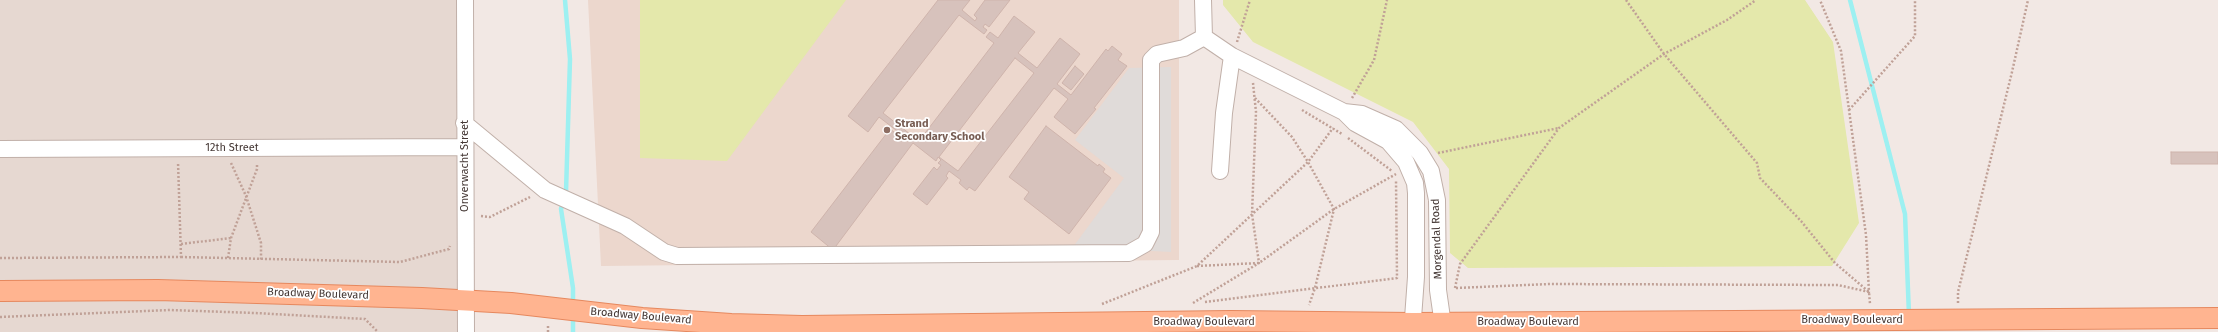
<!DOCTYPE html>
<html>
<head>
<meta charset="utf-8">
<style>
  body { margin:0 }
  canvas { display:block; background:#f2e8e4 }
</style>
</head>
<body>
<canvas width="2218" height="332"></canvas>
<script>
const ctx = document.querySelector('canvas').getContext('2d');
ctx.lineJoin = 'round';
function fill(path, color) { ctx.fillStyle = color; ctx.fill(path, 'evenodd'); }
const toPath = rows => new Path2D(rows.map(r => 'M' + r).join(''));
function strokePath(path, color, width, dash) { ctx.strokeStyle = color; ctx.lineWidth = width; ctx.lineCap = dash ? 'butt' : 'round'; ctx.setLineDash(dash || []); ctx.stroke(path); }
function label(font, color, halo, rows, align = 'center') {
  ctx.font = font + ' "Fira Sans",sans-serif'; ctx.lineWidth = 3.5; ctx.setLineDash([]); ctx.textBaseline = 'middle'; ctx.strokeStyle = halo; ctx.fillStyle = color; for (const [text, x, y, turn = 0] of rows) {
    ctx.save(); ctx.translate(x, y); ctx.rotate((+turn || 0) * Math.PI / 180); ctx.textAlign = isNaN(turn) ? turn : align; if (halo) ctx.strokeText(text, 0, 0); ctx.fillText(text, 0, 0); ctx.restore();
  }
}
fill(toPath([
  [0,0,467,0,468,332,0,332]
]), '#e6d8d1');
fill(toPath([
  [588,0,1179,0,1179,260,601,266]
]), '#ecd7cd');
fill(toPath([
  [640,0,846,0,727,161,640,158],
  [1223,0,1805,0,1833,42,1859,223,1832,266,1468,268,1450,253,1449,169,1413,122,1253,42,1223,5]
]), '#e4e8ab');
fill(toPath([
  [1171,67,1171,252,1073,247,1124,178,1075,140,1129,68]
]), '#e0dbd9');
strokePath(toPath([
  [565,0,570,59,566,192,561,209,573,288,573,304],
  [1850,0,1905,214,1909,315],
  [573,332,573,316]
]), '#9df0f1', 4.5);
const building = toPath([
  [938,0,970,0,962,10,975,21,977,18,974,15,985,0,1010,0,989,27,985,24,983,27,987,30,984,34,959,15,883,113,919,141,994,43,986,37,990,32,998,38,1014,16,1035,32,1018,53,1037,68,1060,38,1080,54,1057,84,1071,95,1106,49,1108,51,1112,46,1122,54,1118,60,1127,66,1094,108,1096,109,1075,134,1054,117,1068,99,1054,88,975,191,969,187,967,190,959,183,961,180,949,171,946,176,948,178,927,205,913,194,934,167,937,170,941,165,938,163,941,160,938,157,936,161,913,143,833,250,811,232,890,129,903,139,905,137,879,117,868,132,848,116,938,0],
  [1015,58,1034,73,958,171,939,157,1015,58],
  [1075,66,1084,74,1071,90,1062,83,1075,66],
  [1046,126,1098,166,1099,164,1105,169,1103,172,1111,178,1069,234,1024,199,1029,192,1009,177,1046,126],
  [2171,152,2218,152,2218,164,2171,164,2171,152]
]);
fill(building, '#d7c2bc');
strokePath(building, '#cfb4ac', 1);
const minor = toPath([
  [465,0,466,332],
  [1203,0,1204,37,1232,56,1344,112,1355,123,1388,141,1406,162,1415,183,1416,193,1416,277,1412,332],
  [1344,112,1362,114,1396,129,1420,153,1431,171,1437,200,1438,290,1444,332],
  [464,123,545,190,625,226,664,252,677,256,1129,253,1145,244,1151,232,1151,60,1157,54,1184,48,1204,37],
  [0,149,464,147],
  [1220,171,1224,113,1232,56]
]);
const major = toPath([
  [0,291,158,290,422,298,511,303,642,318,731,324,802,326,1231,321,1413,323,2218,318]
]);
strokePath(minor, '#c1b0a9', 18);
strokePath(major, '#e6885e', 22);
strokePath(toPath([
  [1626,0,1664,54,1757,163,1760,178,1801,221,1835,263,1869,292,1870,304],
  [1237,42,1250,0],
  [1255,98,1292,137,1308,162,1334,209,1315,288,1309,305],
  [1352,98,1374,60,1387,0],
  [1302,110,1342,134],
  [1849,110,1915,36,1915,0],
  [1348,138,1392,171],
  [1438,153,1559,128],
  [231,163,246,196,261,243,261,260],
  [481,216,490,217,530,197],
  [181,244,231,238],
  [181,257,400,262,449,249,450,246],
  [0,258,181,257,178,162],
  [228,258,231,238,257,169,257,163],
  [1197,266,1259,263,1334,209,1396,174],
  [1455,288,1460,264,1559,128,1664,54,1727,20,1756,0],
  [1456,288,1549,284,1838,285,1869,292,1866,235,1841,51,1820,0],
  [1205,302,1397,278,1396,180],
  [1193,303,1259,263,1252,214,1256,112,1253,83],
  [1958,303,1958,292,2012,72,2028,0],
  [1102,304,1197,266,1308,162,1333,128],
  [0,317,170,310,255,313,365,319,378,332],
  [548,332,548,324]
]), '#c0a197', 2.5, [2, 2]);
strokePath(minor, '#fff', 16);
strokePath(major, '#ffb490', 20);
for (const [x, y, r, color] of [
  [887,130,4,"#8d6e63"]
]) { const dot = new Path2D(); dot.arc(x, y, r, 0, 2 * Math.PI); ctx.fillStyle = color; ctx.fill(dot); strokePath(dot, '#fff', 1.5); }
label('bold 11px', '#785e54', '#fff', [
  ["Strand",895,124],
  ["Secondary School",895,137]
], 'left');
label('11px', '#443734', '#fff', [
  ["12th Street",232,148],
  ["Onverwacht Street",465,166,-90],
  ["Morgendal Road",1437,239,-92],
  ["Broadway Boulevard",318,294,2],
  ["Broadway Boulevard",641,316,5],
  ["Broadway Boulevard",1852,320],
  ["Broadway Boulevard",1204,322],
  ["Broadway Boulevard",1528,322]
]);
</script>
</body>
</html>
